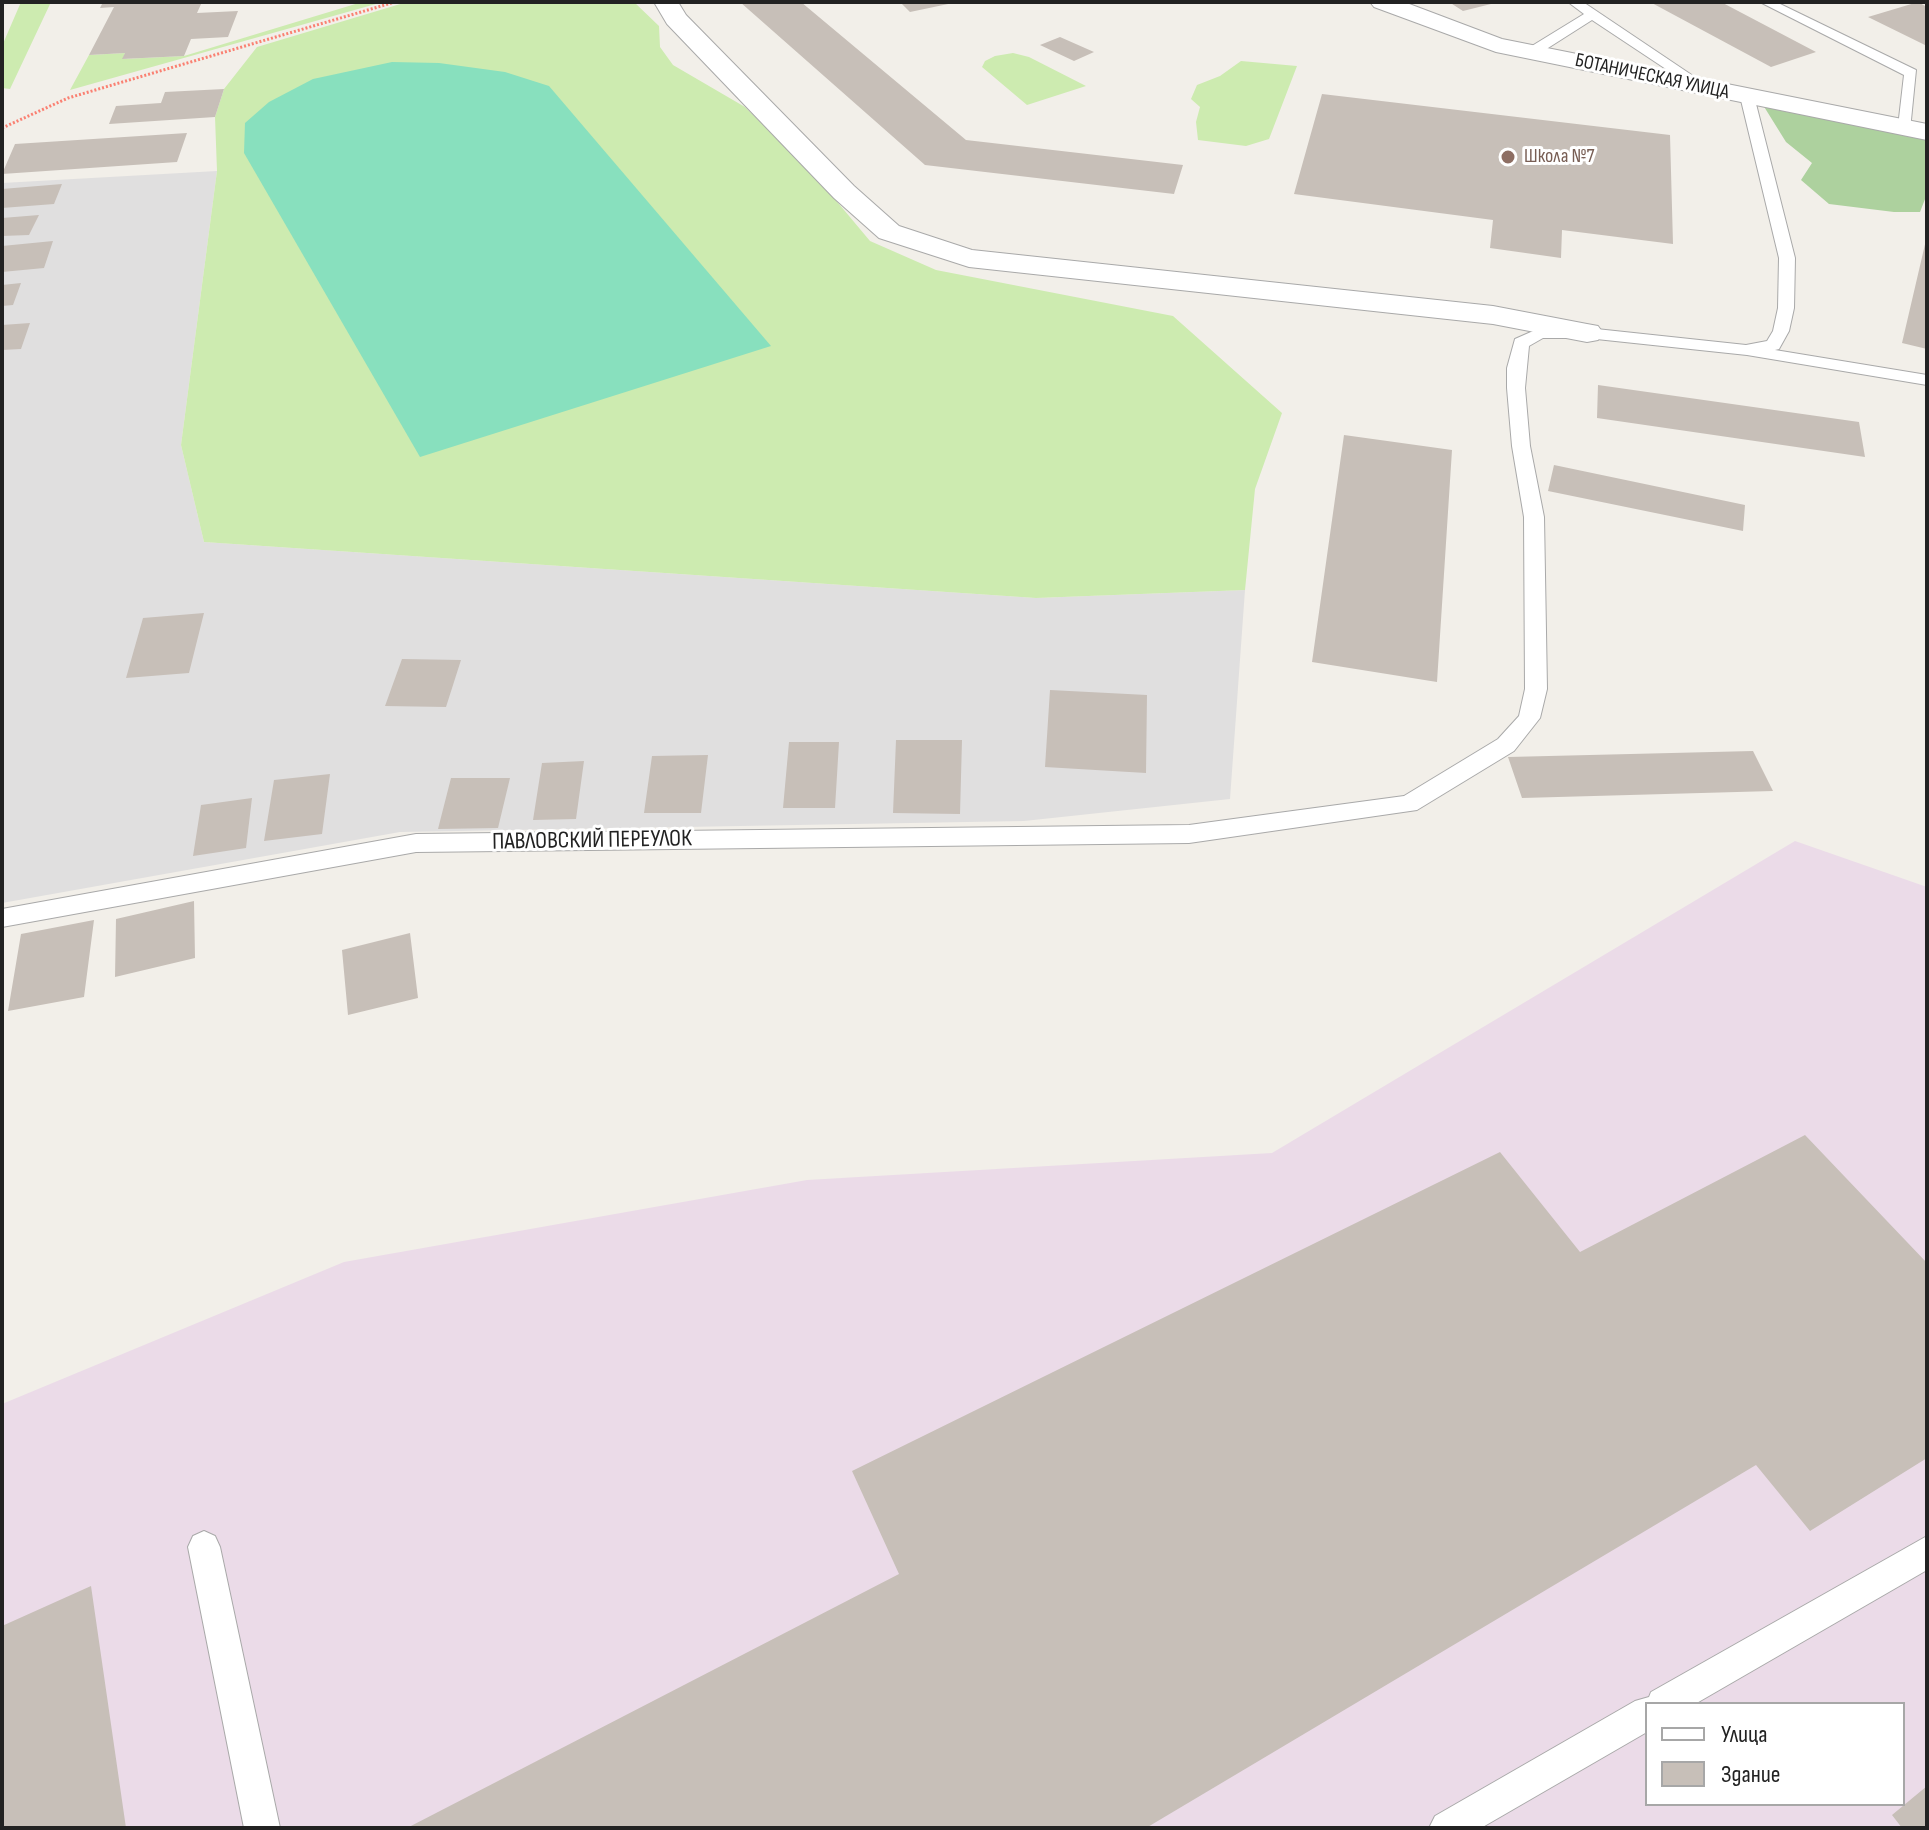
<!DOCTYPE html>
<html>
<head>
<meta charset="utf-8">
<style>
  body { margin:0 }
  #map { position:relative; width:1929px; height:1830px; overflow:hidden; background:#f2efe9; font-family:"Sofia Sans Condensed",sans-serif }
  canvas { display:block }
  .frame { position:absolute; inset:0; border:4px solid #222; pointer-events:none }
  .legend { position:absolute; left:1645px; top:1702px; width:260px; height:104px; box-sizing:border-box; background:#fff; border:2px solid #a7a7a7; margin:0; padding:10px 14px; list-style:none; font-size:24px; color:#222 }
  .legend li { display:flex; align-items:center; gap:16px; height:40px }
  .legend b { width:40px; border:2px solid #a7a7a7 }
</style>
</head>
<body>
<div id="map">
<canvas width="1929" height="1830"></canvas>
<div class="frame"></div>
<ul class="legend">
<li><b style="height:10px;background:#fff"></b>Улица</li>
<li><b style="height:22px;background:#c7bfb8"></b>Здание</li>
</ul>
</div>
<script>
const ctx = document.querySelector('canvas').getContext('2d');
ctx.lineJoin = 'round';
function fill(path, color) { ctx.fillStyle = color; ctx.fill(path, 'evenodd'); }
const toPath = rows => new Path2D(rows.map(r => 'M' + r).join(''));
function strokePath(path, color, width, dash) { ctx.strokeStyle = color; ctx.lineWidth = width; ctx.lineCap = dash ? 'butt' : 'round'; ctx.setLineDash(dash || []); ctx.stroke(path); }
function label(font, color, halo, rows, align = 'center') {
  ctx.font = font + ' "Sofia Sans Condensed",sans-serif'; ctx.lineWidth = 6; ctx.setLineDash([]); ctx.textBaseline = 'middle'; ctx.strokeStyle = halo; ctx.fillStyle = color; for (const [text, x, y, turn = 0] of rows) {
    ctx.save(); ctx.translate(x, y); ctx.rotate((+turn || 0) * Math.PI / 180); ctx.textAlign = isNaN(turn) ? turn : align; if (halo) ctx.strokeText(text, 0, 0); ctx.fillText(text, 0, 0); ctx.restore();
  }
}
fill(toPath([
  [217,171,181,445,204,542,1036,598,1245,590,1230,799,1024,821,400,832,2,903,2,183]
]), '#e0dfdf');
fill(toPath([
  [1795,841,1927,887,1927,1828,2,1828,2,1404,344,1262,807,1180,1272,1153],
  [1647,1704,1903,1704,1903,1804,1647,1804]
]), '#ebdbe8');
fill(toPath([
  [21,2,51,2,10,89,2,88,2,46],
  [362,2,383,2,70,90,89,55,125,53,123,59,184,56],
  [407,2,634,2,659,26,660,47,673,65,745,107,813,173,870,241,936,270,1173,316,1282,413,1255,489,1245,590,1036,598,204,542,181,445,217,171,215,117,224,89,257,47],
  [1013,53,1029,57,1086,86,1027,105,982,67,985,61,995,56],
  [1241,61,1297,66,1269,139,1246,146,1198,140,1196,122,1200,107,1191,99,1197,85,1220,76]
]), '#cdebb0');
fill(toPath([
  [1763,105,1927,139,1927,194,1920,212,1894,212,1829,204,1801,180,1812,163,1786,142]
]), '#add19e');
fill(toPath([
  [392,62,439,63,505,72,549,86,771,346,420,457,244,153,245,123,269,102,313,79]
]), '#88e0be');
fill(toPath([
  [103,2,202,2,197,13,238,11,228,37,191,39,184,56,122,59,125,53,89,55,114,7,100,8],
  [740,2,801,2,966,140,1183,165,1174,194,925,165],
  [900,2,953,2,953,3,910,12],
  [1449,2,1495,2,1495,3,1463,11],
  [1650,2,1721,2,1816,52,1771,67],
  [1918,2,1927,7,1927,46,1868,17],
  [1060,37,1094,52,1074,61,1040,45],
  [224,89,215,117,109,124,116,106,161,103,165,92],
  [1322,94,1670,135,1673,244,1562,230,1561,258,1490,248,1493,220,1294,194],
  [187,133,177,162,2,174,15,144],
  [62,184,54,204,2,208,2,189],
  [39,215,29,235,2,236,2,218],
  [1926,240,1927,240,1927,349,1902,343],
  [53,241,44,268,2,272,2,246],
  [21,283,13,305,2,306,2,285],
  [30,323,21,349,2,350,2,325],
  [1598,385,1859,422,1865,457,1597,418],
  [1344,435,1452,450,1437,682,1312,662],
  [1554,465,1745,505,1743,531,1548,491],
  [204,613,189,673,126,678,143,618],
  [402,659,461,660,446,707,385,706],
  [1050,690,1147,695,1146,773,1045,767],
  [896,740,962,740,960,814,893,813],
  [789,742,839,742,835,808,783,808],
  [1753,751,1773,791,1522,798,1508,757],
  [708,755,701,813,644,813,652,756],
  [584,761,576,819,533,820,542,763],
  [330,774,322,834,264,841,274,780],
  [451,778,510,778,498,828,438,829],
  [252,798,246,848,193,856,201,805],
  [194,901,195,958,115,977,116,919],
  [94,920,84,997,8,1011,21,934],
  [410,933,418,998,348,1015,342,950],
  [1805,1135,1927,1263,1927,1458,1810,1531,1756,1465,1146,1828,407,1828,899,1574,852,1471,1500,1152,1580,1252],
  [91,1586,126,1828,2,1828,2,1626],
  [1927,1786,1927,1828,1902,1828,1892,1815]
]), '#c7bfb8');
const service = toPath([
  [1568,2,1583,2,1711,88,1699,91,1592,20,1537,55,1527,55,1527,49,1584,14,1568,2],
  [1760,2,1776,2,1916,70,1910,130,1900,130,1898,127,1904,75,1760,2],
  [1747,92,1754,96,1795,258,1794,308,1789,331,1779,349,1775,350,1927,375,1927,385,1747,355,1587,338,1543,338,1529,346,1525,388,1530,446,1544,517,1547,689,1540,718,1514,751,1417,810,1189,843,416,852,2,927,2,909,416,834,1189,825,1404,796,1498,739,1519,716,1525,689,1524,517,1512,446,1507,388,1507,368,1515,339,1540,328,1587,328,1746,345,1767,341,1773,331,1778,308,1779,258,1740,96,1747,92],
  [204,1531,215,1536,220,1547,280,1828,244,1828,188,1547,193,1536,204,1531],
  [1927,1536,1927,1570,1695,1704,1647,1704,1647,1732,1481,1828,1429,1828,1435,1816,1635,1701,1649,1697,1651,1692,1927,1536]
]);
const tertiary = toPath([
  [654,2,678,2,686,15,854,186,899,226,972,250,1493,306,1587,324,1598,326,1603,333,1598,340,1587,342,1493,324,969,267,879,238,834,198,667,24,654,2],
  [1370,2,1404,2,1502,39,1927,124,1927,140,1496,52,1374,7,1370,2]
]);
strokePath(service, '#a9a9a9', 2);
strokePath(tertiary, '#a9a9a9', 2);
strokePath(toPath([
  [2,128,68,98,395,2]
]), '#fa8072', 3, [2, 2]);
fill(service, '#fff');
fill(tertiary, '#fff');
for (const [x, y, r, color] of [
  [1508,157,8,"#8d6e63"]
]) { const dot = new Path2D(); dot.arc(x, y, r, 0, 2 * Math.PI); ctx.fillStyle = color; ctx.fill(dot); strokePath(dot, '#fff', 3); }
label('20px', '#222', '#fff', [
  ["БОТАНИЧЕСКАЯ УЛИЦА",1652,77,12]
]);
label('20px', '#785e54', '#fff', [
  ["Школа №7",1524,157]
], 'left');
label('24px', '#222', '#fff', [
  ["ПАВЛОВСКИЙ ПЕРЕУЛОК",592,841,-1]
]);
</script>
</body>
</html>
